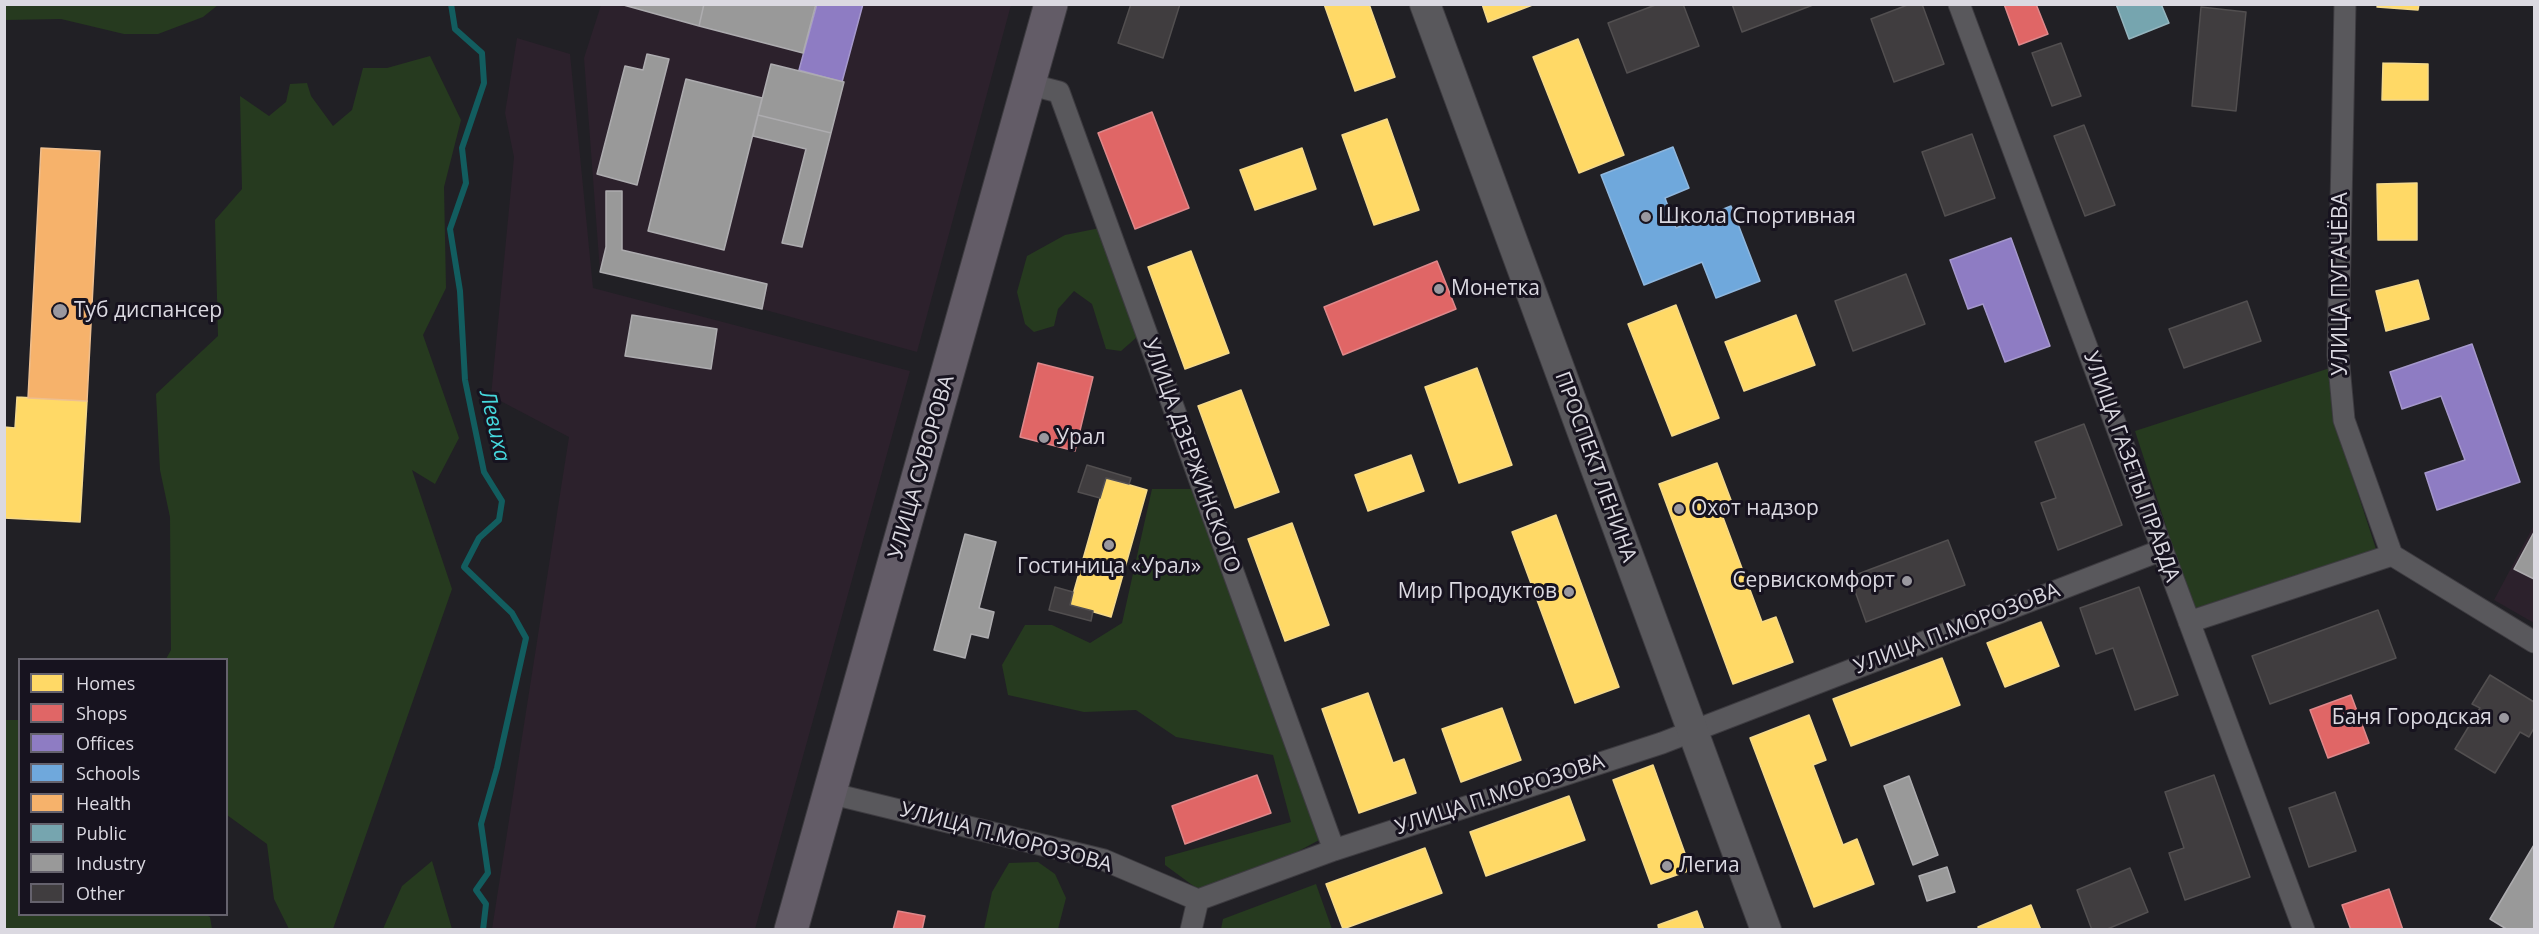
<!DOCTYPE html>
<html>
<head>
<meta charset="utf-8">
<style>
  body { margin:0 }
  #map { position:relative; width:2539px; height:934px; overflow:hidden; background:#212025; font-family:"Open Sans",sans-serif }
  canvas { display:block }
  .frame { position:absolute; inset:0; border:6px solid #dbd9e1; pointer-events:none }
  .legend { position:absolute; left:18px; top:658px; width:210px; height:258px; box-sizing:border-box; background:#17131f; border:2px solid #65626d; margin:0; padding:8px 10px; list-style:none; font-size:18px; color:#dbd9e1 }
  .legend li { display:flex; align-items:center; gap:12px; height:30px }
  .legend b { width:30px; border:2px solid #65626d }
</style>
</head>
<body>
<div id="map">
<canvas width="2539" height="934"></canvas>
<div class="frame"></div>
<ul class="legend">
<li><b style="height:16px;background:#ffd966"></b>Homes</li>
<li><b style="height:16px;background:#e06666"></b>Shops</li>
<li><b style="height:16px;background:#8e7cc3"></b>Offices</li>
<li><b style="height:16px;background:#6fa8dc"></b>Schools</li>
<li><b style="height:16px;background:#f6b26b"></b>Health</li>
<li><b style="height:16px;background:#76a5af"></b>Public</li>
<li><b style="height:16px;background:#999"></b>Industry</li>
<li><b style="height:16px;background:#403d3f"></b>Other</li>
</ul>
</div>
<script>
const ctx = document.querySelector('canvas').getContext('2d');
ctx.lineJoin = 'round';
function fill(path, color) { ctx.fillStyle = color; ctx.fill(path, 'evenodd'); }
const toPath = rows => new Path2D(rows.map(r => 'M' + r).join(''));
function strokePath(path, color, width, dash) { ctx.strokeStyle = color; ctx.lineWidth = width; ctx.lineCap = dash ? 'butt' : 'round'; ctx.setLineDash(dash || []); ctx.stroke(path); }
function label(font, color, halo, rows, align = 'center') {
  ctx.font = font + ' "Open Sans",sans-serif'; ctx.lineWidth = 6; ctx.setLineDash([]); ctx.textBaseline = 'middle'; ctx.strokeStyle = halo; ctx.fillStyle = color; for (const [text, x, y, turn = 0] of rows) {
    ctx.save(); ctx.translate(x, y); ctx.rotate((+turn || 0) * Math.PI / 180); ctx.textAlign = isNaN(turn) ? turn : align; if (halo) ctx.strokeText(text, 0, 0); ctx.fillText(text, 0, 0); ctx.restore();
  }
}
fill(toPath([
  [601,5,1011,5,917,352,762,309,600,272,584,58],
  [517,38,570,54,593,288,910,371,755,929,492,929,569,437,491,396,514,157,505,113],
  [2534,525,2534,623,2494,600]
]), '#2c212c');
fill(toPath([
  [4,5,5,4,218,5,203,17,158,34,124,34,61,19,5,20],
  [430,56,461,120,444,187,446,288,423,335,459,438,435,484,412,470,452,589,333,929,289,929,274,899,267,844,227,815,226,660,166,659,171,650,170,517,160,470,156,394,218,336,215,220,242,189,240,96,269,116,286,102,290,84,307,83,311,96,333,126,352,110,363,68,387,68],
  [1100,228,1137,337,1121,351,1106,349,1092,304,1074,291,1058,309,1054,326,1034,332,1025,324,1017,292,1027,256,1065,235],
  [2330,368,2332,414,2376,549,2193,609,2135,431],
  [1152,489,1196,489,1321,839,1295,853,1199,890,1165,865,1165,857,1291,822,1273,755,1176,737,1136,710,1084,712,1008,695,1002,665,1025,625,1052,625,1090,643,1122,623],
  [5,720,19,720,20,914,206,915,210,917,212,929,5,929],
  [432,861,452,929,383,929,402,886],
  [1038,862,1055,874,1066,898,1058,929,984,929,992,892,1009,863],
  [1316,884,1332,929,1221,929,1223,919]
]), '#263a1f');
const homes = toPath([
  [1324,4,1369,4,1395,77,1355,91,1324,4],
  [1482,4,1535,4,1488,22,1482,4],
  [2378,4,2419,4,2418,10,2377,7,2378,4],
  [1578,39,1624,155,1579,173,1533,57,1578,39],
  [2383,63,2428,64,2428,100,2382,100,2383,63],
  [1387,119,1419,210,1374,225,1342,135,1387,119],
  [1302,148,1316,189,1255,210,1240,170,1302,148],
  [2417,183,2417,240,2378,240,2377,184,2417,183],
  [1191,251,1229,353,1185,369,1148,267,1191,251],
  [2418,280,2429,319,2386,331,2376,291,2418,280],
  [1676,305,1719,418,1672,436,1628,324,1676,305],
  [1796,315,1815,365,1744,391,1725,342,1796,315],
  [1477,368,1512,465,1459,483,1425,387,1477,368],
  [1241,390,1279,492,1235,508,1198,406,1241,390],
  [17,397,87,401,80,522,4,518,4,427,15,428,17,397],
  [1411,455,1424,491,1368,511,1355,475,1411,455],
  [1717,463,1734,508,1721,512,1762,622,1776,617,1793,662,1733,684,1659,484,1717,463],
  [1106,478,1147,490,1111,617,1070,605,1106,478],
  [1556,515,1619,687,1575,703,1512,532,1556,515],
  [1292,523,1329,625,1285,641,1248,539,1292,523],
  [2041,622,2059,666,2005,687,1987,643,2041,622],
  [1942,658,1960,705,1851,746,1833,699,1942,658],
  [1368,693,1393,763,1404,759,1416,793,1359,813,1322,709,1368,693],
  [1502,708,1521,760,1461,782,1442,729,1502,708],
  [1809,715,1826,760,1813,765,1843,845,1857,839,1874,884,1814,907,1750,738,1809,715],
  [1653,765,1691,870,1651,884,1613,780,1653,765],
  [1569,796,1585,840,1486,876,1470,832,1569,796],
  [1425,848,1442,893,1343,929,1326,884,1425,848],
  [2031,905,2041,930,1979,930,1978,927,2031,905],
  [1697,911,1704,930,1659,930,1658,925,1697,911]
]);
fill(homes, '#ffd966');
strokePath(homes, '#f4d98b', 1.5);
const shops = toPath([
  [2004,4,2036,4,2048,34,2019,45,2004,4],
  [1152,112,1189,208,1135,229,1098,133,1152,112],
  [1437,261,1456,309,1343,355,1324,307,1437,261],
  [1038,363,1093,377,1075,451,1020,437,1038,363],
  [2351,695,2369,743,2328,758,2310,710,2351,695],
  [1257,775,1271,813,1185,844,1172,806,1257,775],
  [2389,889,2403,930,2351,930,2342,905,2389,889],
  [898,911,925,916,922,930,893,930,898,911]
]);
fill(shops, '#e06666');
strokePath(shops, '#de888b', 1.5);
const offices = toPath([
  [817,4,863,4,842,82,799,70,817,4],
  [2011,238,2050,346,2005,362,1983,304,1968,309,1950,260,2011,238],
  [2472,344,2520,482,2437,510,2425,473,2465,460,2441,396,2402,409,2390,372,2472,344]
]);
fill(offices, '#8e7cc3');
strokePath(offices, '#a598cc', 1.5);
const schools = toPath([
  [1673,147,1689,188,1665,198,1676,228,1731,206,1760,281,1716,298,1702,262,1644,285,1601,175,1673,147]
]);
fill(schools, '#6fa8dc');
strokePath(schools, '#8fb7de', 1.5);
const health = toPath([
  [41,148,100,151,87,401,28,398,41,148]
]);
fill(health, '#f6b26b');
strokePath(health, '#eebe8e', 1.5);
const public = toPath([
  [2116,4,2161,4,2169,23,2129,39,2116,4]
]);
fill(public, '#76a5af');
strokePath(public, '#94b5be', 1.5);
const industry = toPath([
  [620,4,704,4,699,26,620,4],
  [704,4,816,4,803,53,699,26,704,4],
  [647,54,669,59,637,185,597,174,625,66,643,70,647,54],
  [771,64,844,82,831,133,758,115,771,64],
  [686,79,762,98,724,250,648,231,686,79],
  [758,115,831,133,802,247,782,243,806,149,753,136,758,115],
  [606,191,622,191,622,250,767,284,762,309,600,272,606,247,606,191],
  [632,315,717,329,711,369,625,356,632,315],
  [2534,532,2534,579,2514,569,2534,532],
  [965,534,996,542,979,608,994,612,988,638,971,634,965,658,934,650,965,534],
  [1909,776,1938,855,1913,865,1884,786,1909,776],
  [2534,845,2534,930,2508,930,2490,919,2534,845],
  [1947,867,1955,892,1927,901,1919,876,1947,867]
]);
fill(industry, '#999');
strokePath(industry, '#adacaf', 1.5);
strokePath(toPath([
  [451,4,455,29,482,53,484,83,462,148,466,183,450,229,460,291,465,380,484,472,502,501,499,520,479,538,464,567,512,613,526,638,497,768,481,824,488,873,476,890,486,904,483,930]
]), '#125d5f', 6);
const building = toPath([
  [1131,4,1180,4,1163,58,1118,43,1131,4],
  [1658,4,1683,4,1699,46,1627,73,1608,23,1658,4],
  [1732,4,1813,4,1813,5,1742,32,1732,4],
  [1910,4,1922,4,1944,64,1894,82,1871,19,1910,4],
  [2201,7,2246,12,2236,111,2192,106,2201,7],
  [2061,43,2081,96,2052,106,2032,53,2061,43],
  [2084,125,2115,205,2085,216,2054,136,2084,125],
  [1972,134,1995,198,1945,216,1922,152,1972,134],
  [1906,274,1925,324,1853,351,1835,301,1906,274],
  [2247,301,2261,341,2184,368,2169,329,2247,301],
  [2084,424,2122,525,2058,550,2041,503,2056,498,2035,442,2084,424],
  [1087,465,1131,478,1129,484,1106,478,1100,498,1078,492,1087,465],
  [1948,540,1965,585,1866,622,1850,577,1948,540],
  [1055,587,1073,592,1070,605,1093,611,1091,621,1049,610,1055,587],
  [2139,587,2178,695,2135,710,2113,648,2096,654,2080,608,2139,587],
  [2378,610,2396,658,2270,704,2252,656,2378,610],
  [2490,675,2534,702,2534,728,2529,737,2520,732,2495,773,2455,749,2480,708,2472,704,2490,675],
  [2214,775,2250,877,2185,900,2169,853,2184,848,2165,792,2214,775],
  [2335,792,2356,851,2309,867,2289,808,2335,792],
  [2130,868,2148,912,2105,930,2092,930,2077,890,2130,868]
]);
fill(building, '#403d3f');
strokePath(building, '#524f50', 1.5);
const street = toPath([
  [1959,4,2304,930],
  [2345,4,2338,355,2344,420,2392,555],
  [1028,84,1059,92,1334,850],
  [2189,622,2392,555,2534,642],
  [829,793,1104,860,1198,900,1334,850,1662,743,2162,550],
  [1191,930,1198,900]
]);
const secondary = toPath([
  [1425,4,1766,930]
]);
const primary = toPath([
  [791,930,1051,4]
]);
strokePath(street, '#3d3b40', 23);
strokePath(secondary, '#3d3b40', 32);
strokePath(primary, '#3d3b40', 35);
strokePath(street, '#59585c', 21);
strokePath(secondary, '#59585c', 30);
strokePath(primary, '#635c67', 33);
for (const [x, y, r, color] of [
  [1646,217,6,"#9a989f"],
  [1439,289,6,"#9a989f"],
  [60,311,8,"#9a989f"],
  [1044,438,6,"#9a989f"],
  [1679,509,6,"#9a989f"],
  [1109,545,6,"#9a989f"],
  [1907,581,6,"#9a989f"],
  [1569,592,6,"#9a989f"],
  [2504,718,6,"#9a989f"],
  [1667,866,6,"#9a989f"]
]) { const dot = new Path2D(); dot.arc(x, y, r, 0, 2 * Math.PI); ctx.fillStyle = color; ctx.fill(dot); strokePath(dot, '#17131f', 2); }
label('21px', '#dbd9e1', '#17131f', [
  ["Школа Спортивная",1658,217],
  ["Монетка",1451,289],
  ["Туб диспансер",74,311],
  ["Урал",1056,438],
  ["Охот надзор",1691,509],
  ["Гостиница «Урал»",1109,567,"center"],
  ["Сервискомфорт",1895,581,"right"],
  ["Мир Продуктов",1557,592,"right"],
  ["Баня Городская",2492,718,"right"],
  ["Легиа",1679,866]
], 'left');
label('21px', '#dbd9e1', '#17131f', [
  ["УЛИЦА ПУГАЧЁВА",2341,284,-90],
  ["УЛИЦА ДЗЕРЖИНСКОГО",1191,456,70],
  ["УЛИЦА СУВОРОВА",922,467,-74],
  ["ПРОСПЕКТ ЛЕНИНА",1595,467,70],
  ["УЛИЦА ГАЗЕТЫ ПРАВДА",2131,467,70],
  ["УЛИЦА П.МОРОЗОВА",1957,629,-21],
  ["УЛИЦА П.МОРОЗОВА",1500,795,-18],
  ["УЛИЦА П.МОРОЗОВА",1006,838,15]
]);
label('italic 22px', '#45d7dc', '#17131f', [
  ["Левиха",494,426,77]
]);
</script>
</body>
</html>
